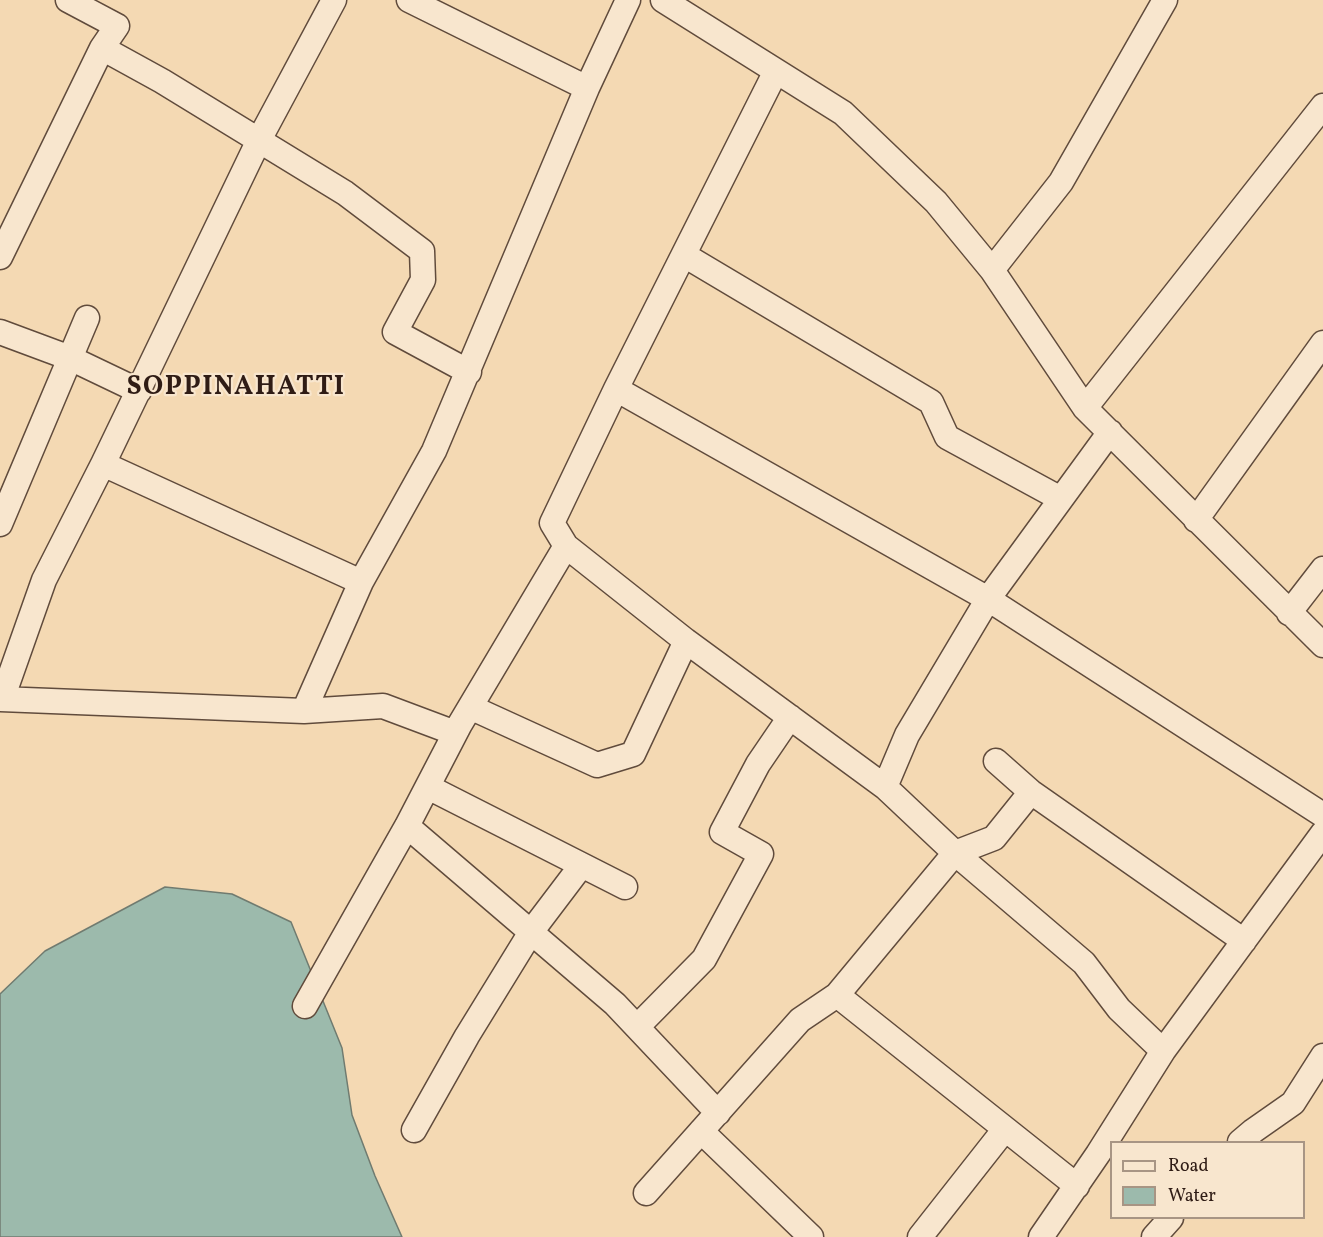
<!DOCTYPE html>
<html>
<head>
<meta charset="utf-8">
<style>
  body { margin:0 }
  #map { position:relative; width:1323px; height:1237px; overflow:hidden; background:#f4d9b3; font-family:Vollkorn,serif }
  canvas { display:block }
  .legend { position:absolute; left:1110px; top:1141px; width:195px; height:78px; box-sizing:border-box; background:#f8e6ce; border:2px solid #a89584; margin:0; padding:8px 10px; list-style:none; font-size:18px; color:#2f1c15 }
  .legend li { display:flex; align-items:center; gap:12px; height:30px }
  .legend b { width:30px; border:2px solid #a89584 }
</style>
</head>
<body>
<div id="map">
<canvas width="1323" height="1237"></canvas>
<ul class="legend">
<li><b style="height:8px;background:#f8e6ce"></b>Road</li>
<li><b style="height:16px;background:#9cbaac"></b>Water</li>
</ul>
</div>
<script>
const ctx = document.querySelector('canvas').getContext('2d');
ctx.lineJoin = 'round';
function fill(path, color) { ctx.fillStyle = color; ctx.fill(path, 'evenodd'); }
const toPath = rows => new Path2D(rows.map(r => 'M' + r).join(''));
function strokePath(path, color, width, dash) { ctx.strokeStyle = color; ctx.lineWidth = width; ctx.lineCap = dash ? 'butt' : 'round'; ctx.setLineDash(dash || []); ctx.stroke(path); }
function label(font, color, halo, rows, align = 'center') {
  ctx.font = font + ' Vollkorn,serif'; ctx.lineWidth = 4.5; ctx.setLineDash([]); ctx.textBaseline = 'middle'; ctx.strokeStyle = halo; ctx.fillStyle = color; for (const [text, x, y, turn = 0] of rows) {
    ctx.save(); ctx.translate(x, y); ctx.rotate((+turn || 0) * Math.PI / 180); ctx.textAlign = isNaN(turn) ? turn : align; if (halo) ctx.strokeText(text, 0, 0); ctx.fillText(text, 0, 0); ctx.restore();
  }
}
const water = toPath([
  [165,887,232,894,291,922,342,1048,352,1115,375,1176,402,1237,0,1237,0,994,45,951,165,887]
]);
fill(water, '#9cbaac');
strokePath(water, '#707b70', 1.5);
const minor = toPath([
  [409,0,587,88],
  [663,0,843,113,936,202,992,270,1085,408,1323,645],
  [102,48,162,81,345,193,422,251,423,280,395,332,469,372],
  [776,71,616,389,552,523,566,546,686,641,885,787,955,853,1084,963,1119,1009,1163,1051],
  [684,255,931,402,947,437,1061,499],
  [0,257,102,48,117,26,68,0],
  [992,270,1061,182,1165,0],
  [0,332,70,358,139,391],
  [616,389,988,599,1323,815],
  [1085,408,1323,106],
  [103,464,361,582],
  [1196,520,1323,343],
  [0,524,87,318],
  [1289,613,1323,569],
  [0,699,304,711,383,706,455,733],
  [2,699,44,580,103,464,259,140,334,0],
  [470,707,597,765,633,754,686,641],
  [304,711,361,582,434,451,587,88,628,0],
  [996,761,1031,792,1244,941],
  [428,787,625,887],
  [885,787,907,735,988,599,1110,432],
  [407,826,615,1004,718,1113],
  [837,995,1077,1186],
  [305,1006,407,826,460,724,566,546],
  [637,1027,704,959,761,854,722,832,758,764,790,717],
  [414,1130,467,1036,531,932,581,866],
  [701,1131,811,1237],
  [1240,1142,1253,1131,1293,1103,1323,1056],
  [646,1193,800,1020,837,995,955,853,994,838,1031,792],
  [920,1237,1005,1129],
  [1041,1237,1098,1154,1163,1051,1323,833],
  [1154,1237,1171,1218]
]);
strokePath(minor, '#604b3c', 27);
strokePath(minor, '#f8e6ce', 24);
ctx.letterSpacing = '1.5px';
label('bold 27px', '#2f1c15', '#f8e6ce', [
  ["SOPPINAHATTI",236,389]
]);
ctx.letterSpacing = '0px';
</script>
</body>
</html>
